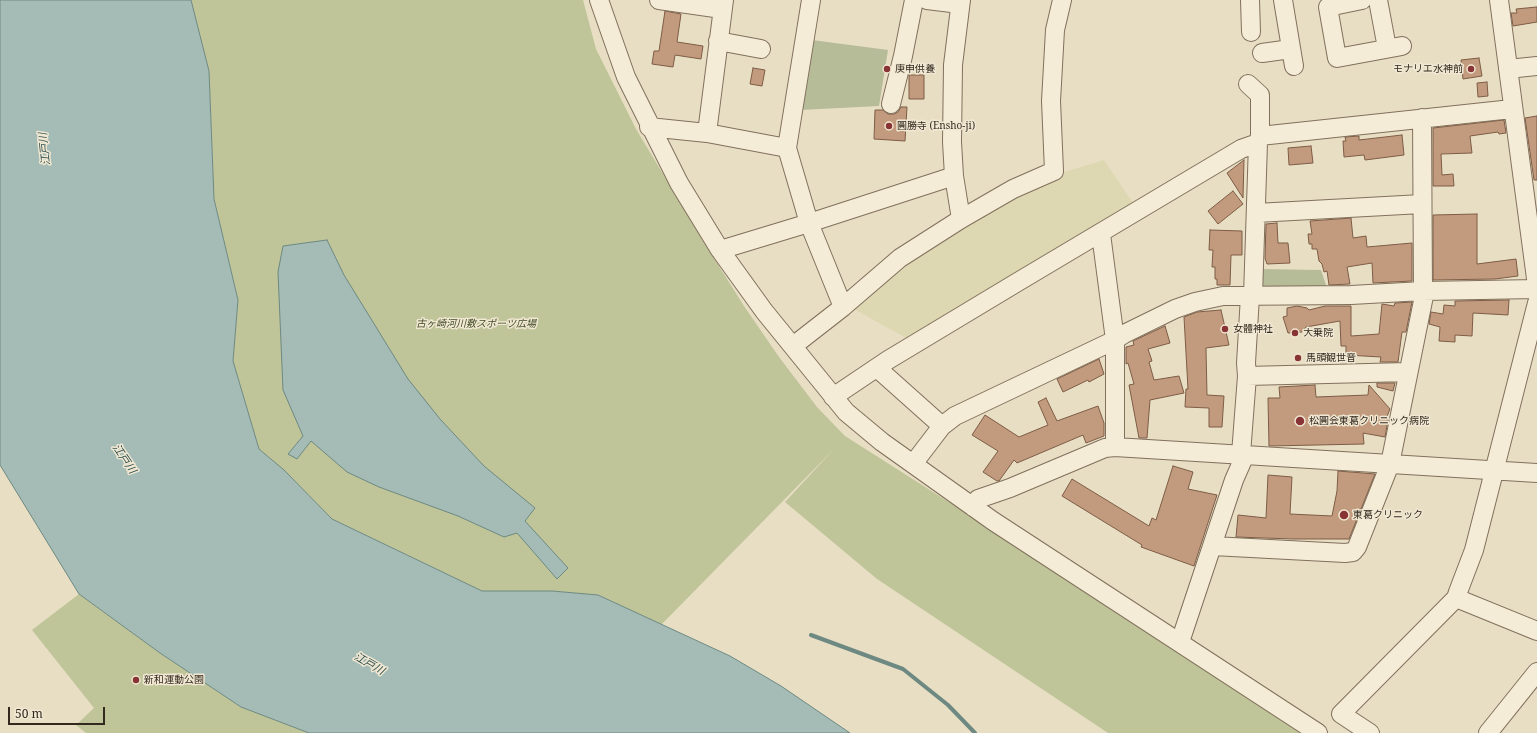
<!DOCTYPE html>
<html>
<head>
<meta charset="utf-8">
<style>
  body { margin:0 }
  #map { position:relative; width:1537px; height:733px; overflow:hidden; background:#e8dec4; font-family:"Noto Serif",serif }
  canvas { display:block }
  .scale { position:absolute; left:8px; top:707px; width:97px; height:18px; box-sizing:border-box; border:2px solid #33291f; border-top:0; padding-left:5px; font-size:12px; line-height:14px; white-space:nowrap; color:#33291f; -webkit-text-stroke:3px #f1e8d3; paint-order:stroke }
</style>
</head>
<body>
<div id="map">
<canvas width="1537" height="733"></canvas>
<div class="scale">50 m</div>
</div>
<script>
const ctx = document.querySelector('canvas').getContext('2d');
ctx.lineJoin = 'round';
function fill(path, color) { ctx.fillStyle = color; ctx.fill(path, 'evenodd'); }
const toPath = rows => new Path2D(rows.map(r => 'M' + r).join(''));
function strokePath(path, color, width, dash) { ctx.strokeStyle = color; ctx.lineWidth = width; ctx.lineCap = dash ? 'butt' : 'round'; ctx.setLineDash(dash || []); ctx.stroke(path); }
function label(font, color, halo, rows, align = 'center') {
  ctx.font = font + ' "Noto Serif","Noto Sans JP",serif'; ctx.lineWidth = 3; ctx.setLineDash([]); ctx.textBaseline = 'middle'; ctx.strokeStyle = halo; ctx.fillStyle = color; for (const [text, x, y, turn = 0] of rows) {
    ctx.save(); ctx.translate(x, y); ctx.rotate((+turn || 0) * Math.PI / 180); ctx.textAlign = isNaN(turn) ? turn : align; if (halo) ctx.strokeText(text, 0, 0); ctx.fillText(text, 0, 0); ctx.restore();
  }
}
fill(toPath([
  [1104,160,1135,206,908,339,852,308,955,229,1058,174]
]), '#ddd7b2');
fill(toPath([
  [191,0,583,0,596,49,636,129,710,252,744,306,779,357,817,407,845,436,1312,733,1108,733,877,579,785,502,834,449,661,625,598,595,552,591,482,591,332,519,284,470,259,449,233,361,238,300,214,199,209,71],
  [79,594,160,653,241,707,309,733,86,733,76,725,94,708,32,630]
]), '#bfc599');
fill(toPath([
  [812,40,888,50,879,106,800,110],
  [1258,269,1321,270,1327,288,1265,292,1258,282]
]), '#b6bb98');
const water = toPath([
  [0,0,191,0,209,71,214,199,238,300,233,361,259,449,284,470,332,519,482,591,552,591,598,595,730,656,781,686,850,733,309,733,241,707,160,653,79,594,0,465,0,0],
  [327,240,344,275,408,379,440,419,484,466,535,508,525,521,568,568,557,579,517,533,504,537,458,516,379,487,347,472,311,441,297,459,288,454,303,436,283,390,278,272,283,246,327,240]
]);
fill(water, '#a5bcb6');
strokePath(water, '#6d8982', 1);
strokePath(toPath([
  [811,635,903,669,948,705,975,733]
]), '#6d8982', 4);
const building = toPath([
  [1537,7,1537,22,1513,26,1511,13,1517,13,1516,9,1537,7],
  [665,11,681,14,677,42,703,46,701,59,675,55,673,67,652,64,654,51,659,51,665,11],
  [1479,58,1482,76,1463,79,1461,60,1479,58],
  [753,68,765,70,762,86,750,84,753,68],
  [909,75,924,75,924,99,909,99,909,75],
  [1487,82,1488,96,1478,97,1477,83,1487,82],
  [901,107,907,107,905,141,874,139,875,110,883,110,888,114,894,114,898,112,901,107],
  [1537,116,1537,180,1534,180,1525,118,1537,116],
  [1504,120,1506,133,1499,134,1498,132,1470,136,1472,153,1441,154,1442,175,1453,174,1454,186,1433,186,1433,128,1504,120],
  [1402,135,1404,155,1365,160,1364,155,1344,157,1343,141,1346,141,1345,137,1359,136,1359,140,1402,135],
  [1311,146,1313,163,1289,165,1288,148,1311,146],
  [1244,160,1243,198,1227,173,1244,160],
  [1233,191,1243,204,1218,224,1208,211,1233,191],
  [1477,214,1477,264,1516,259,1518,276,1495,279,1433,280,1433,215,1477,214],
  [1351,218,1353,238,1366,236,1367,247,1412,243,1412,281,1373,283,1372,263,1347,267,1350,284,1329,285,1327,271,1324,272,1322,264,1319,261,1317,249,1312,249,1312,244,1309,244,1308,234,1312,234,1310,221,1351,218],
  [1277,223,1278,243,1288,243,1290,263,1267,264,1265,258,1266,224,1277,223],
  [1210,230,1242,231,1242,255,1231,255,1230,285,1217,285,1217,279,1215,279,1215,267,1212,267,1213,250,1209,250,1210,230],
  [1509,300,1508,315,1473,313,1472,336,1455,335,1455,342,1439,341,1440,327,1429,324,1431,312,1443,314,1444,305,1455,306,1455,301,1509,300],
  [1412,302,1406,332,1402,332,1398,362,1380,362,1381,357,1346,355,1346,346,1341,346,1340,321,1306,327,1302,332,1288,333,1283,317,1287,316,1287,308,1297,306,1307,308,1309,310,1325,306,1351,306,1351,336,1379,334,1382,304,1394,306,1395,303,1412,302],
  [1221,310,1229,345,1206,348,1207,395,1224,396,1222,427,1209,427,1209,408,1185,407,1186,389,1188,389,1184,317,1197,312,1221,310],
  [1165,326,1170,343,1148,349,1152,361,1149,362,1154,380,1179,376,1184,393,1150,400,1147,438,1139,438,1129,385,1134,384,1128,363,1126,364,1126,347,1134,345,1133,341,1165,326],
  [1099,359,1104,374,1089,382,1088,380,1063,392,1057,379,1099,359],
  [1377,383,1395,383,1393,391,1377,387,1377,383],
  [1315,385,1316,397,1368,395,1369,385,1390,409,1386,419,1388,420,1385,437,1363,433,1364,444,1269,446,1268,398,1280,398,1279,387,1315,385],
  [1046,398,1057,421,1098,406,1104,423,1104,436,1086,443,1083,435,1017,463,1014,460,999,481,997,481,983,472,998,451,972,435,985,415,1019,437,1048,425,1038,402,1046,398],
  [1173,466,1193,472,1188,489,1217,495,1194,566,1141,547,1142,545,1062,496,1072,479,1149,526,1152,518,1156,520,1173,466],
  [1338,471,1375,474,1349,539,1293,539,1236,537,1238,515,1266,518,1268,475,1292,477,1290,514,1332,516,1337,491,1338,471]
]);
fill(building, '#c29b7e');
strokePath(building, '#7d5c45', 1);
const minor = toPath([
  [599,0,626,77,679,183,720,250,764,311,846,412,882,442,993,521,1318,733],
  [659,0,722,9],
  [811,0,787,148,809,223,843,307],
  [927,0,960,4],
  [1250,0,1251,32],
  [1283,0,1294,66],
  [1362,0,1328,7,1337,58,1402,46],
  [1378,0,1387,48],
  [1499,0,1537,286],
  [718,41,761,49],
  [1262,53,1291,49],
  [1508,69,1537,66],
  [1248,84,1260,95,1260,136,1258,143,1253,296],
  [891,104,903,56,914,0],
  [1422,118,1423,291],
  [649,127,707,133,724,0],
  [707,133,787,148],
  [1260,136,1512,109],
  [1256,213,1422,204],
  [961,219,954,176,952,142,953,65,961,0],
  [1101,234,1115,340,1115,447],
  [720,250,809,223,954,176],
  [793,346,843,307,900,258,961,219,1013,189,1054,171,1051,101,1055,30,1062,0],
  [877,368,942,426],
  [1247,376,1408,372],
  [833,397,888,360,1016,283,1241,149,1258,143],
  [1241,454,1247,376,1246,363,1250,296],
  [913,464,942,426,955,416,1115,340,1124,334,1175,309,1195,302,1223,296,1351,295,1423,291,1537,289],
  [973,507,978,499,1010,488,1105,448,1115,447,1537,473],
  [1213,546,1345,553,1353,552,1357,547,1390,464,1425,291],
  [1456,598,1537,631],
  [1180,642,1234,480,1245,455],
  [1370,733,1341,714,1456,598,1458,592,1474,550,1537,303],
  [1488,733,1537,672]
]);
strokePath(minor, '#81705d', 20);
strokePath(minor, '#f4ecd6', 18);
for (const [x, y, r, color] of [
  [887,69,4,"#893434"],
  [1471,69,4,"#893434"],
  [889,126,4,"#893434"],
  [1225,329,4,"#893434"],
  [1295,333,4,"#893434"],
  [1298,358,4,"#893434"],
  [1300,421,5,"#893434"],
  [1344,515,5,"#893434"],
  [136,680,4,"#893434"]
]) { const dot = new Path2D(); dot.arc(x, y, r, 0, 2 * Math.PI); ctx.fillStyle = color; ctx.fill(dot); strokePath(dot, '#f1e8d3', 1.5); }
label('10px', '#33291f', '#f1e8d3', [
  ["庚申供養",895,69],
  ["モナリエ水神前",1463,69,"right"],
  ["圓勝寺 (Ensho-ji)",897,126],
  ["女體神社",1233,329],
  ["大乗院",1303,333],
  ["馬頭観世音",1306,358],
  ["松圓会東葛クリニック病院",1309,421],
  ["東葛クリニック",1353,515],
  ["新和運動公園",144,680]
], 'left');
label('italic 10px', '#434d28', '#f1e8d3', [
  ["古ヶ崎河川敷スポーツ広場",476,324]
]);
label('italic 11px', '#30514f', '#f1e8d3', [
  ["江戸川",45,149,-96],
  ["江戸川",124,459,56],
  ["江戸川",369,664,30]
]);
</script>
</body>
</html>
